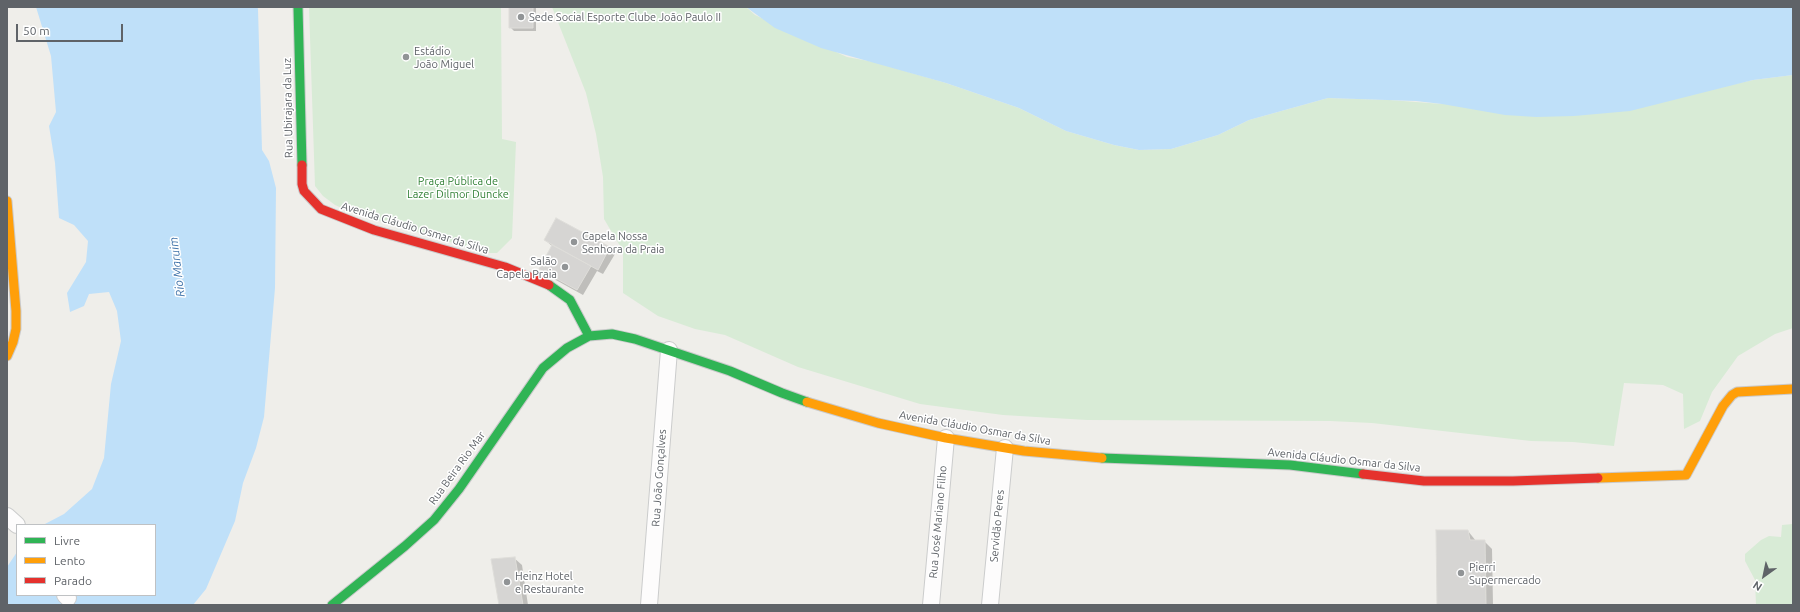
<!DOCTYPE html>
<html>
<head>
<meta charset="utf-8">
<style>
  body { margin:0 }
  #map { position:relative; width:1800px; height:612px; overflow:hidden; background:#efeeea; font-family:Ubuntu,sans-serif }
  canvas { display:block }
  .frame { position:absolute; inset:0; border:8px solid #5f6368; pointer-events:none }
  .legend { position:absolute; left:16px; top:524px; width:140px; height:72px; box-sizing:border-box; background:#fff; border:1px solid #bfc1c3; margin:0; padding:5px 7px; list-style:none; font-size:12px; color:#5f6368 }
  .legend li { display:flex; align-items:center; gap:8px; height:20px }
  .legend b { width:20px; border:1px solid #bfc1c3 }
  .north { position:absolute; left:1744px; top:556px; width:40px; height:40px; -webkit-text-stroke:3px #fff; paint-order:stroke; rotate:213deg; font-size:11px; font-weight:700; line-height:16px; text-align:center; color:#5f6368 }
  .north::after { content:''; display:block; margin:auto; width:14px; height:18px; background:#5f6368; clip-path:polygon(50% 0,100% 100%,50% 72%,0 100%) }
  .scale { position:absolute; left:16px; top:24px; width:107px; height:18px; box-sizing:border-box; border:2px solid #5f6368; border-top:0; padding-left:5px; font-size:12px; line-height:14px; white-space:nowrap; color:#5f6368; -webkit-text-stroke:3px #fff; paint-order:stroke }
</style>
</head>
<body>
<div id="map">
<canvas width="1800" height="612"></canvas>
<div class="frame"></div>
<ul class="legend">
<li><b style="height:5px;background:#30b455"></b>Livre</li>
<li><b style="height:5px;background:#ff9f0a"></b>Lento</li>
<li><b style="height:5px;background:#e5322d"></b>Parado</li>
</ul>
<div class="north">N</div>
<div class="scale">50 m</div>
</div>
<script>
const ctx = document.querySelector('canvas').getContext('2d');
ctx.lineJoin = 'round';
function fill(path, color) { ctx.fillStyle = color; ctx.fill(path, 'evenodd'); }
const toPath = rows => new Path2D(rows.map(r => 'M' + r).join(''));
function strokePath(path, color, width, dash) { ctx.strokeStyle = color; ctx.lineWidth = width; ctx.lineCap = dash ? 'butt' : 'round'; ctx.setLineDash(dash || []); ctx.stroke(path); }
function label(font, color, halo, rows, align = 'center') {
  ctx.font = font + ' Ubuntu,sans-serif'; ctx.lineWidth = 3; ctx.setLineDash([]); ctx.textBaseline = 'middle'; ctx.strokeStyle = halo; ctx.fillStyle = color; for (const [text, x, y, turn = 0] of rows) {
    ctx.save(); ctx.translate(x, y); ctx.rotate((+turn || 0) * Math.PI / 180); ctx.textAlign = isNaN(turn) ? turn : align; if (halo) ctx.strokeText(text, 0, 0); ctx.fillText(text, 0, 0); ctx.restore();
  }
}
fill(toPath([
  [309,7,501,7,502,139,516,142,512,238,497,253,486,253,351,212,335,205,323,196,315,186],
  [552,7,746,7,755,15,847,57,874,62,946,83,1019,108,1066,131,1114,145,1139,150,1171,149,1218,135,1249,120,1328,98,1390,100,1442,104,1726,86,1753,80,1793,75,1793,328,1775,334,1738,356,1712,392,1700,421,1684,429,1683,394,1663,385,1624,383,1614,446,1573,442,1531,441,1372,423,1330,421,1087,420,1003,415,920,404,798,367,725,335,695,329,658,316,623,293,623,251,604,219,603,177,596,134,586,93],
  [1793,524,1793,605,1756,605,1755,580,1745,561,1745,554,1761,540,1769,536,1781,537,1782,525]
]), '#d8ebd6');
fill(toPath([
  [36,7,257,7,258,9,262,150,269,161,276,188,275,288,264,417,256,448,243,483,235,521,206,589,193,605,7,605,7,567,17,552,17,595,155,595,155,525,43,525,64,514,92,489,104,458,111,384,121,341,117,311,109,292,89,294,84,306,70,312,67,293,86,262,88,241,74,225,59,218,55,163,49,126,56,112,51,56],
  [746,7,1793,7,1793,75,1753,80,1630,111,1574,116,1536,117,1505,115,1442,104,1416,101,1328,98,1249,120,1218,135,1171,149,1139,150,1114,145,1066,131,1019,108,946,83,821,48,775,28]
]), '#bfe0f9');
fill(toPath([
  [510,7,536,7,536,31,514,31,510,27],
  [545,240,609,248,615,254,603,274,597,271,583,295,545,274,552,246],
  [1468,531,1476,541,1484,541,1492,549,1493,605,1438,605],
  [514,558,522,565,528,605,500,605]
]), '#0003');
const building = toPath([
  [509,7,533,7,533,28,509,28,509,7],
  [556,218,610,247,598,270,544,240,556,218],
  [552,245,591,266,577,290,539,269,552,245],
  [1436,530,1468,530,1470,540,1485,540,1486,605,1437,605,1436,530],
  [515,557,523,605,499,605,491,559,515,557]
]);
fill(building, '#d6d5d3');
strokePath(building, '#deddd9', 1);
const street = toPath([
  [7,516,17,525],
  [65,595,68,598],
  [649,605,669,350],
  [931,605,946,438],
  [990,605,1005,448]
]);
const fast = toPath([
  [298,7,302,165],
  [549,285,570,300,589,336,612,334,635,339,730,371,782,393,807,402],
  [1102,458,1290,465,1363,474],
  [332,605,405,546,434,520,459,489,543,368,567,348,589,336]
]);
const slow = toPath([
  [7,201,16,311,16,329,13,342,7,356],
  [807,402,878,423,946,438,1024,451,1102,458],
  [1598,478,1686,475,1723,406,1732,395,1737,392,1793,389]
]);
const jam = toPath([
  [302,165,302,184,304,191,321,209,374,230,505,267,549,285],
  [1363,474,1424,481,1513,481,1598,478]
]);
strokePath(street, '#cbcccc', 18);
strokePath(fast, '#cacacb', 11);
strokePath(slow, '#cacacb', 11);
strokePath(jam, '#cacacb', 11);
strokePath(street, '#fdfcfc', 16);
strokePath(fast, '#30b455', 9);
strokePath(slow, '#ff9f0a', 9);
strokePath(jam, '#e5322d', 9);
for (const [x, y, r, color] of [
  [521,17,4,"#919496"],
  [406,57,4,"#919496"],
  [574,242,4,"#919496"],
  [565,267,4,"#919496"],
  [1461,573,4,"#919496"],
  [507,582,4,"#919496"]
]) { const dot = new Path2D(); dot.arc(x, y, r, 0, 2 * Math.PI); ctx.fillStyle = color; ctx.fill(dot); strokePath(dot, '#fff', 1.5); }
label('11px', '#5f6368', '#fff', [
  ["Sede Social Esporte Clube João Paulo II",529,17],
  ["Estádio",414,51],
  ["João Miguel",414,64],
  ["Capela Nossa",582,236],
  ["Senhora da Praia",582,249],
  ["Salão",557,261,"right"],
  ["Capela Praia",557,274,"right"],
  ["Pierri",1469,567],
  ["Supermercado",1469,580],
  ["Heinz Hotel",515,576],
  ["e Restaurante",515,589]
], 'left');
label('11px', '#5f6368', '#fff', [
  ["Rua Ubirajara da Luz",288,108,-91],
  ["Avenida Cláudio Osmar da Silva",415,228,17],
  ["Avenida Cláudio Osmar da Silva",975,428,10],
  ["Avenida Cláudio Osmar da Silva",1344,460,6],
  ["Rua Beira Rio Mar",457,468,-54],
  ["Rua João Gonçalves",659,478,-86],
  ["Rua José Mariano Filho",938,522,-85],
  ["Servidão Peres",997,526,-85]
]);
label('11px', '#348238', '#fff', [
  ["Praça Pública de",458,181],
  ["Lazer Dilmor Duncke",458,194]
]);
label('italic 12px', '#4174aa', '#fff', [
  ["Rio Maruim",177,267,-97]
]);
</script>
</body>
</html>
